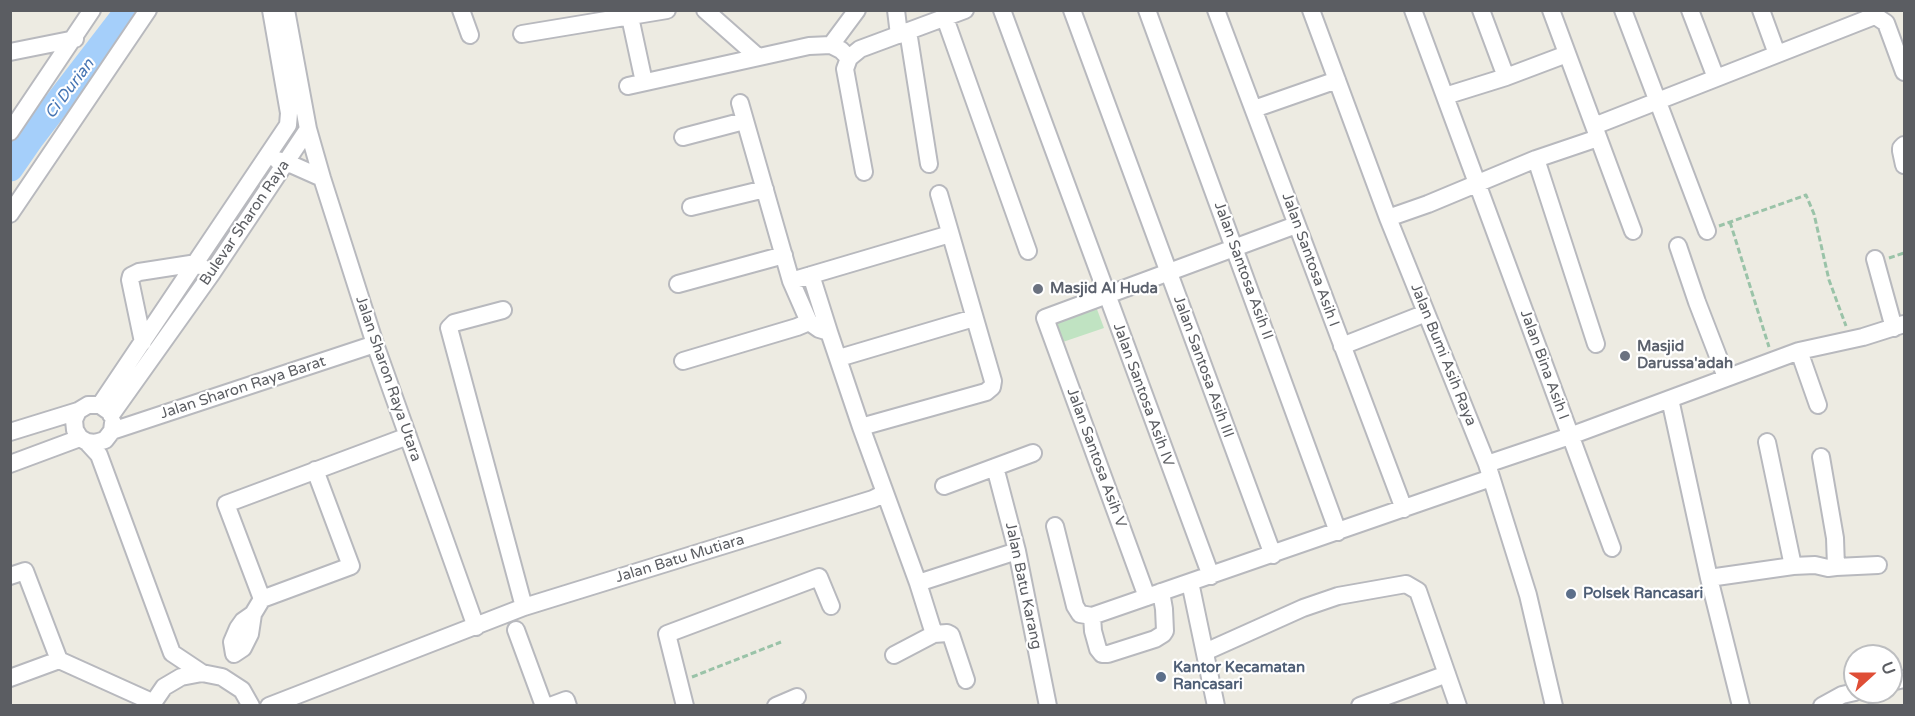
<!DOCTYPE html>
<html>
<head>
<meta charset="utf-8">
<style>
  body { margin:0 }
  #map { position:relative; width:1915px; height:716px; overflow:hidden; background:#edebe2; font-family:"Varela Round",sans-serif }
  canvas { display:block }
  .frame { position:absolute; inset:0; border:12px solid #5b5d62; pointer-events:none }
  .north { position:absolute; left:1843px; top:644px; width:60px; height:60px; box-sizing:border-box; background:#fff; border:2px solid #bdbec0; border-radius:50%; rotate:69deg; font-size:16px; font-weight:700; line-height:24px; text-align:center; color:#5b5d62 }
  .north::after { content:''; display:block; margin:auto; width:21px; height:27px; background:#df4e36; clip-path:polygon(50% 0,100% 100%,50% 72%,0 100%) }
</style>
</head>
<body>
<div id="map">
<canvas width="1915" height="716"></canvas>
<div class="frame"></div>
<div class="north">U</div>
</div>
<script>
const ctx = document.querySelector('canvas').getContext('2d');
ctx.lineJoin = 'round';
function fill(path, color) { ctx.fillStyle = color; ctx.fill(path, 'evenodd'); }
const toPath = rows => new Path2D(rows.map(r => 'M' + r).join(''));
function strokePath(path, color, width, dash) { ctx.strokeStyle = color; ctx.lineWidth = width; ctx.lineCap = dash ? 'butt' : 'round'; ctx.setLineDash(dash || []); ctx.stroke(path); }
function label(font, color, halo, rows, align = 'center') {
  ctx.font = font + ' "Varela Round",sans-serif'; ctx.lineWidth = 4.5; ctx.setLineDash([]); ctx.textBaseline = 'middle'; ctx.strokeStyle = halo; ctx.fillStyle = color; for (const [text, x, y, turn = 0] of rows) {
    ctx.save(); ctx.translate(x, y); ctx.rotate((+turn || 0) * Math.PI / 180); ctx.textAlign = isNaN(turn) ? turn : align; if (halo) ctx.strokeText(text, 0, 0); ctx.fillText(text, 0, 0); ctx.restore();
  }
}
fill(toPath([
  [1095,304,1104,328,1057,344,1049,321]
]), '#c0e3c2');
strokePath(toPath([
  [10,168,30,139,129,10]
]), '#a5cffa', 27);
const minor = toPath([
  [461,10,470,35],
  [705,10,758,57],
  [896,10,899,35],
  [1002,10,1211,576],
  [1072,10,1273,555],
  [1147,10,1338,532],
  [1216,10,1404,509],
  [1311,10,1388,218,1487,464,1528,595,1554,706],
  [1413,10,1612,548],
  [1481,10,1506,77],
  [1551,10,1594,126],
  [1623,10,1707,231],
  [1690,10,1716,78],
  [1761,10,1777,54],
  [630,17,644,82],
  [945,18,1028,251],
  [908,31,929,164],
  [522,34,667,10],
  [831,45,857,10],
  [10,52,75,39],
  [628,86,809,46,831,45,841,50,849,58],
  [1445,96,1506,77,1567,54],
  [740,103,791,281,809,322,819,329,829,332,861,427,918,583,934,634,894,655],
  [1254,109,1337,80],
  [308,129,322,178,375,344,476,627],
  [10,132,92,10],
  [683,137,744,121],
  [1904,145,1901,148,1901,151,1904,165],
  [1536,159,1596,344],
  [277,160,286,162,322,178],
  [864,172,845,69,849,58,860,49,965,10],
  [691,207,765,189],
  [10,214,148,10],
  [1388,218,1428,204,1536,159,1598,138],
  [1633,231,1594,126,1872,17,1877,17,1886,23,1904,72],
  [1678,246,1697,302,1726,377],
  [1875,259,1894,328],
  [811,275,829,332],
  [791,281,950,234],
  [678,284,784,255],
  [503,310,454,323,449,328,524,607],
  [143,342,130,280,131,276,139,272,197,263,201,266],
  [1342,346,1426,313],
  [1799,351,1818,405],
  [839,358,974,318],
  [683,361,797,327,809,322],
  [1670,399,1709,578,1741,706],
  [100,405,288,125,289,113,271,10],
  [107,410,100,405,88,405,78,411,74,420,75,430,80,438,87,442,95,443,105,440,112,431,113,423],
  [111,415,212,273,308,129,286,10],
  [861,427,986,392,992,387,993,381,939,194],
  [112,431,375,344],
  [10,432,78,411],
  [87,442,99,455,172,653],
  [1767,442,1793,566],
  [10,464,80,438],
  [1487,464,1570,436,1799,351,1863,337,1904,324],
  [995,467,1017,551,1048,706],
  [944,486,1033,453],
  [1055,526,1075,606,1080,614,1092,616,1491,478],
  [1836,567,1878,565],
  [10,576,25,571,59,660,10,678],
  [1709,578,1793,566,1815,565,1828,568,1836,567,1835,538,1821,457],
  [1190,582,1216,706],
  [918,583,1017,551],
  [1147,597,1045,318,1296,225],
  [262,599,226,504,408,436],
  [253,614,243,621,238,628,232,642,234,654,243,648,250,634,253,614,262,599,351,566,315,470],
  [1092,616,1093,631,1098,649,1102,654,1108,654,1155,639,1163,634,1165,631,1164,609,1161,592],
  [516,630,544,706],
  [934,634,947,633,951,635,966,680],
  [1205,652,1303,608,1338,596,1406,584,1418,591,1458,706],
  [172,653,202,673,222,677,242,690,251,706],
  [59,660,152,702],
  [1891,682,1904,679],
  [151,706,164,687,181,677,202,673],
  [269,706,524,607,873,499,885,493],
  [550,706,566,700,568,706],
  [685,706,667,634,819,577,831,606],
  [776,706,797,697],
  [1360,706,1447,674],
  [1822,706,1842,695,1855,692]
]);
strokePath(minor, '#b8b9be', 20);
strokePath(toPath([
  [1730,222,1769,347],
  [1719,226,1806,195,1814,214,1829,280,1846,326],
  [1889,258,1904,253],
  [692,677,781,642]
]), '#9ac3a8', 3, [6, 3]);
strokePath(minor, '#fff', 16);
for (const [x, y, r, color] of [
  [1038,289,6,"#6b7280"],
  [1625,356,6,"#6b7280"],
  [1571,594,6,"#5c6f8a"],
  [1161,677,6,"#5c6f8a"]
]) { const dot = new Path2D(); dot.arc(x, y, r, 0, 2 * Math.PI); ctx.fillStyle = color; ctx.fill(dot); strokePath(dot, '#fff', 2); }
label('15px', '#5b5d62', '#fff', [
  ["Bulevar Sharon Raya",245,223,-56],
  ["Jalan Santosa Asih I",1310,260,70],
  ["Jalan Santosa Asih II",1243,271,70],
  ["Jalan Bumi Asih Raya",1443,355,68],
  ["Jalan Bina Asih I",1544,365,70],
  ["Jalan Santosa Asih III",1203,367,70],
  ["Jalan Sharon Raya Utara",388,379,71],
  ["Jalan Sharon Raya Barat",243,388,-18],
  ["Jalan Santosa Asih IV",1143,395,70],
  ["Jalan Santosa Asih V",1096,458,70],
  ["Jalan Batu Mutiara",680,559,-17],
  ["Jalan Batu Karang",1023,586,78]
]);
label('bold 15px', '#5b616d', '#fff', [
  ["Masjid Al Huda",1050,289],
  ["Masjid",1637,347],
  ["Darussa'adah",1637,364]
], 'left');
label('bold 15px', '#4e5e75', '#fff', [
  ["Polsek Rancasari",1583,594],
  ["Kantor Kecamatan",1173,668],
  ["Rancasari",1173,685]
], 'left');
label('italic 16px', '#4675b3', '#fff', [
  ["Ci Durian",70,89,-53]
]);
</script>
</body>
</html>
